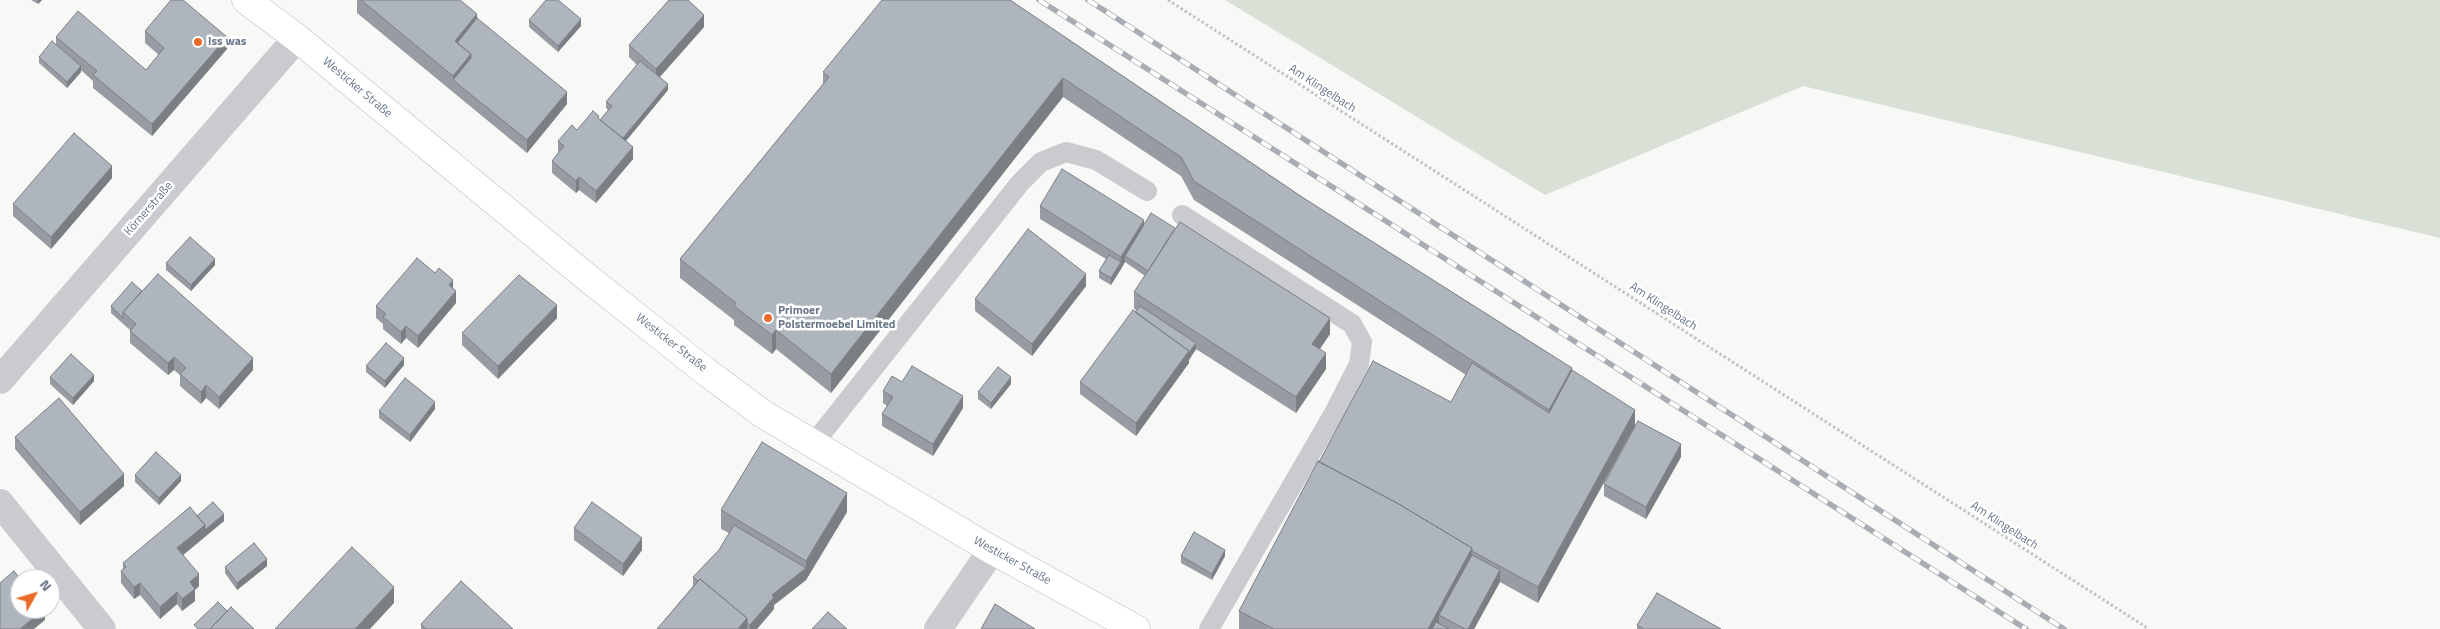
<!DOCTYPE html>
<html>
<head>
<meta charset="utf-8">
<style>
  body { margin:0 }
  #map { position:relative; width:2440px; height:629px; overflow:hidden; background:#f8f9f6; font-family:"Titillium Web",sans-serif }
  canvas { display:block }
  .north { position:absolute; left:10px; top:569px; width:50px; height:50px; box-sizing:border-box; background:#fff; border:1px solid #c2c8cf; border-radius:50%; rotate:51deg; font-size:14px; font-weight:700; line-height:20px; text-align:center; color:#677588 }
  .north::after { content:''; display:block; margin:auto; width:18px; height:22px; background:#e86c27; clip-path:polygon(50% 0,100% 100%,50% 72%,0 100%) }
</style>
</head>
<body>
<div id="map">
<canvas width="2440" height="629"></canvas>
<div class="north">N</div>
</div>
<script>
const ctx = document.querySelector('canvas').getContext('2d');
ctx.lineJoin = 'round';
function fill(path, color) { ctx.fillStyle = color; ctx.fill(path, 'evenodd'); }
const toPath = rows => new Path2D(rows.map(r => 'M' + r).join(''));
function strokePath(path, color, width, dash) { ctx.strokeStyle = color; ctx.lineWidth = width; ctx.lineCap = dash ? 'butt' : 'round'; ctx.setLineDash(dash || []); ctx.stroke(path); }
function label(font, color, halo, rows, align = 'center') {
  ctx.font = font + ' "Titillium Web",sans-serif'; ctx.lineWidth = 5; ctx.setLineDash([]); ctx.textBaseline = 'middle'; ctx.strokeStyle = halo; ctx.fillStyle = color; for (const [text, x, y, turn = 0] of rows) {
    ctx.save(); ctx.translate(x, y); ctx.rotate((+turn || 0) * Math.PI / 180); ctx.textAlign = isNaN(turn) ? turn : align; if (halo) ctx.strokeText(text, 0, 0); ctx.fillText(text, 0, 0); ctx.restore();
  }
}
fill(toPath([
  [1225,0,2440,0,2440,238,1803,86,1545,195]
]), '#d9e1d7');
const secondary = toPath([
  [246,0,297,38,584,275,705,371,763,414,992,550,1136,629]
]);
strokePath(secondary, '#bbbec4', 29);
strokePath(toPath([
  [1168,0,2149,629]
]), '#c2c3c6', 3, [2.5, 2.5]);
strokePath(toPath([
  [1182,215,1352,324,1362,342,1359,364,1334,413,1209,629],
  [814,443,1020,183,1041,162,1066,152,1096,160,1147,191]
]), '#c9cbcf', 20);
strokePath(toPath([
  [0,380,297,38],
  [0,503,102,629],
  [938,629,992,550]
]), '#c9cbcf', 28);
strokePath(secondary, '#fff', 28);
const rail = toPath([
  [1039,0,2026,629],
  [1088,0,2064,629]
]);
strokePath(rail, '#a8adb4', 5.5);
strokePath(rail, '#fff', 4, [11]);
fill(toPath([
  [31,0,42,0,38,4],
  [357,0,460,0,477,18,567,104,527,153,357,13],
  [1010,0,1305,199,1572,368,1538,603,1500,582,1474,629,1239,629,1239,611,1319,462,1451,402,1466,375,1194,200,1181,176,1063,97,831,393,776,349,772,354,734,325,734,320,680,278,680,259,823,84,823,72],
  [529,20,581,26,558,52,529,27],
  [704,27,660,77,668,90,626,141,633,159,596,203,579,190,576,193,552,173,552,161,558,153,558,141,599,119,600,120,608,110,606,108,606,102,637,65,629,57,629,45],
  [145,31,227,49,152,136,93,88,93,81,81,70,81,72,67,88,39,63,39,57,56,44,56,37,146,70,159,55,145,43],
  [112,178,51,249,13,216,13,204],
  [1040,206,1144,225,1330,334,1320,349,1326,369,1296,413,1196,349,1189,360,1189,363,1136,436,1080,394,1080,382,1137,310,1134,309,1134,292,1145,276,1125,262,1111,285,1099,278,1099,271,1106,259,1040,219],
  [166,263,215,265,191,291,166,270],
  [1086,286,1032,356,975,311,975,299],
  [453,289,456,303,418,348,406,338,401,344,383,329,383,324,376,318,376,306],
  [142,291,253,370,219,409,206,398,201,404,180,386,180,375,174,370,168,375,130,343,130,330,111,313,111,306],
  [557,318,498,379,462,345,462,333],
  [404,365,385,388,366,372,366,366],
  [50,377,94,381,73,405,50,384],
  [902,382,963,408,933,456,882,426,882,414,887,406,883,403,883,391],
  [1011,384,991,409,978,399,978,392],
  [435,409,410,442,379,418,379,411],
  [15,437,124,486,80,525,15,449],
  [1681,457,1646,519,1604,496,1604,484],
  [135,475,181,481,159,505,135,482],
  [721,510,847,512,806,580,774,605,774,609,757,629,657,629,693,586,693,577,719,550,729,533,721,529],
  [197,516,224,521,183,555,199,586,195,590,195,601,182,611,177,604,160,619,140,595,134,599,121,583,121,571,123,570,123,563],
  [574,528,642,550,623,576,574,540],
  [1181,556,1225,556,1212,580,1181,563],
  [267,566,237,590,225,573,225,567],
  [421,624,513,629,421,629],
  [1637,625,1721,629,1637,629]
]), '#969ca2');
fill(toPath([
  [38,0,42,0,38,4],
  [477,14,477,30,461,50,455,41],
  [704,15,704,27,656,81,656,69],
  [581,19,581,26,558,52,558,46],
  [227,37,227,49,152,136,152,124],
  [471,54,471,71,453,80,453,76],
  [81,66,81,72,67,88,67,82],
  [1063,78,1063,97,831,393,831,374],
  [668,84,668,90,620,148,620,142],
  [567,92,567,104,527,153,527,140],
  [633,147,633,159,596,203,596,191],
  [112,166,112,178,51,249,51,237],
  [579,177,579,190,576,193,576,181],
  [1144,220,1144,232,1125,256,1125,262,1121,269,1121,257],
  [215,259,215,265,191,291,191,285],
  [1121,262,1121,269,1111,285,1111,278],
  [1086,274,1086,286,1032,356,1032,344],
  [453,280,453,292,449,285],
  [456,291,456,303,418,348,418,336],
  [557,305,557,318,498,379,498,366],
  [1330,318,1330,334,1312,360,1312,344],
  [406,326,406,338,401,344,401,332],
  [776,330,776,349,772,354,772,335],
  [1196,343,1196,349,1189,360,1189,363,1136,436,1136,423,1189,351],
  [1326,353,1326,369,1296,413,1296,397],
  [174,357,174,370,168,375,168,363],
  [253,358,253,370,219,409,219,397],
  [404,358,404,365,385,388,385,381],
  [1572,368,1572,387,1549,429,1549,410],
  [94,375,94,381,73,405,73,398],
  [1011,377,1011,384,991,409,991,403],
  [206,385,206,398,201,404,201,392],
  [963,396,963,408,933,456,933,444],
  [435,402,435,409,410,442,410,435],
  [1635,410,1635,426,1538,603,1538,587],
  [1681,444,1681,457,1646,519,1646,507],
  [124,474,124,486,80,525,80,512],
  [181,475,181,481,159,505,159,498],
  [847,493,847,512,806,580,806,561],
  [224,514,224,521,177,560,177,548,205,525],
  [642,538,642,550,623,576,623,564],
  [1472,548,1472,567,1439,615,1439,627,1438,629,1428,629],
  [1225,550,1225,556,1212,580,1212,574],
  [267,559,267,566,237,590,237,583],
  [806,568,806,580,774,605,774,609,757,629,750,629,750,625,772,595],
  [1500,570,1500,582,1474,629,1468,629],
  [199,574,199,586,195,590,195,601,182,611,182,599,190,582],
  [140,583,140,595,134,599,134,587],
  [394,587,394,603,370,629,355,629],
  [177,592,177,604,160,619,160,607],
  [44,609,45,609,45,620,34,629,20,629],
  [747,618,747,629,738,629]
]), '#7a7f84');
const building = toPath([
  [171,0,183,0,227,37,152,124,93,75,97,71,56,37,78,11,146,70,164,48,145,31,171,0],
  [361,0,460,0,477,14,455,41,471,54,453,76,361,0],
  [546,0,558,0,581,19,558,46,529,20,546,0],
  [669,0,688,0,704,15,656,69,629,45,669,0],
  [882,0,1010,0,1305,199,1572,368,1549,410,1194,181,1181,157,1063,78,831,374,776,330,772,335,734,306,736,303,680,259,829,77,823,72,882,0],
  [477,18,567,92,527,140,453,80,471,58,471,54,457,43,477,18],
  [52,41,81,66,67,82,39,57,52,41],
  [640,61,668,84,623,138,600,120,612,106,606,102,640,61],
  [593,111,599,116,598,118,633,147,596,191,579,177,576,181,552,161,564,146,558,141,572,125,577,130,593,111],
  [74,133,112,166,51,237,13,204,74,133],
  [1062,169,1144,220,1121,257,1040,206,1062,169],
  [1151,213,1175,228,1148,271,1125,256,1151,213],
  [1180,222,1330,318,1312,344,1326,353,1296,397,1134,292,1180,222],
  [1028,229,1086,274,1032,344,975,299,1028,229],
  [190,237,215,259,191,285,166,263,190,237],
  [1109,255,1121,262,1111,278,1099,271,1109,255],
  [417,258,435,273,439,268,453,280,449,285,456,291,418,336,406,326,401,332,383,317,386,314,376,306,417,258],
  [158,274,253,358,219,397,206,385,201,392,180,374,186,368,174,357,168,363,130,331,136,324,123,312,158,274],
  [519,275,557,305,498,366,462,333,519,275],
  [132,282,142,291,123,312,123,318,111,306,132,282],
  [1140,306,1196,343,1189,353,1189,351,1135,312,1140,306],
  [1133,310,1189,351,1136,423,1080,382,1133,310],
  [386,343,404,358,385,381,366,366,386,343],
  [71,354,94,375,73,398,50,377,71,354],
  [1373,361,1451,402,1472,363,1549,413,1572,370,1635,410,1538,587,1472,551,1472,548,1397,503,1319,462,1373,361],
  [912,366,963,396,933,444,882,414,893,397,883,391,892,376,902,382,912,366],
  [998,367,1011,377,991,403,978,392,998,367],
  [405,378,435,402,410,435,379,411,405,378],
  [59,398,124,474,80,512,15,437,59,398],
  [1638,421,1681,444,1646,507,1604,484,1638,421],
  [762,442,847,493,806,561,721,510,762,442],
  [156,452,181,475,159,498,135,475,156,452],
  [1318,461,1397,503,1472,548,1428,629,1274,629,1239,611,1318,461],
  [213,502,224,514,205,530,205,525,197,516,213,502],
  [592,502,642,538,623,564,574,528,592,502],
  [190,507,205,525,177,548,199,574,190,582,195,589,182,599,177,592,160,607,140,583,134,587,121,571,126,567,123,563,190,507],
  [734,525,806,568,772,595,774,597,750,625,747,623,747,618,700,579,698,581,693,577,719,550,734,525],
  [1194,532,1225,550,1212,574,1181,556,1194,532],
  [254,543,267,559,237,583,225,567,254,543],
  [352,547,394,587,355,629,275,629,352,547],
  [1472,555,1500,570,1468,629,1465,629,1439,615,1472,555],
  [14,571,20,579,20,609,44,609,20,629,0,629,0,583,14,571],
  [700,579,747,618,738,629,657,629,700,579],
  [461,581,513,629,426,629,421,624,461,581],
  [1657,593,1721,629,1644,629,1637,625,1657,593],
  [218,602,227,611,210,629,198,629,194,625,218,602],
  [995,604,1035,629,981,629,995,604],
  [231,607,254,629,210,629,231,607],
  [828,612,847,629,812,629,828,612],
  [1436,622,1449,629,1432,629,1436,622]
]);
fill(building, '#aeb5bc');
strokePath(building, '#7a7f84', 1);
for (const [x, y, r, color] of [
  [198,42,5,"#e86c27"],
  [768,318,5,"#e86c27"]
]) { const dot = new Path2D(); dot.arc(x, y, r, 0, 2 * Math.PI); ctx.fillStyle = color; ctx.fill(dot); strokePath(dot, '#fff', 2); }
label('bold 12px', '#677588', '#fff', [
  ["Iss was",208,42],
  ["Primoer",778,311],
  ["Polstermoebel Limited",778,325]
], 'left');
label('12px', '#677588', '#fff', [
  ["Westicker Straße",357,88,40],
  ["Am Klingelbach",1322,89,33],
  ["Körnerstraße",149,209,-49],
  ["Am Klingelbach",1663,307,33],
  ["Westicker Straße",671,343,38],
  ["Am Klingelbach",2004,526,33],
  ["Westicker Straße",1012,561,29]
]);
</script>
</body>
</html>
